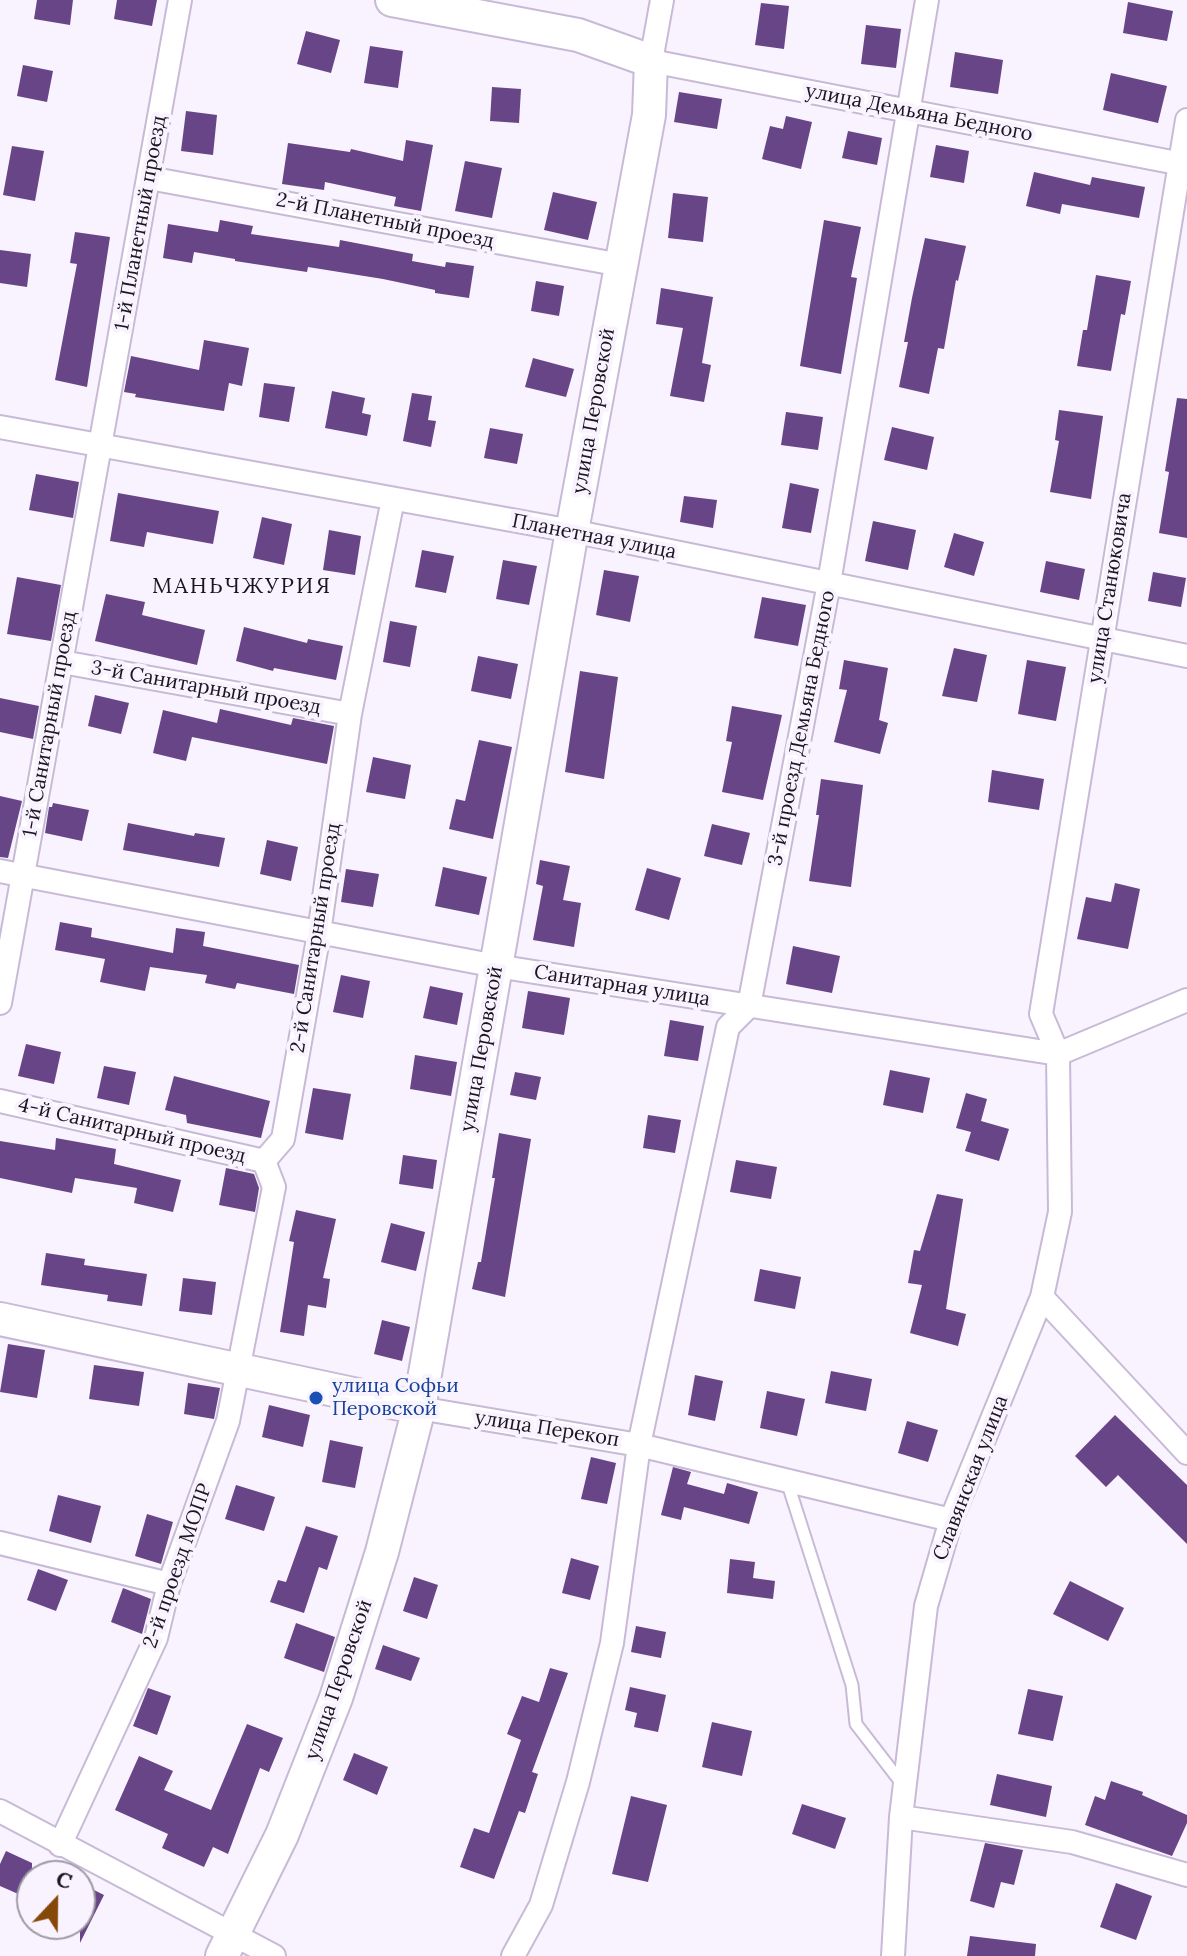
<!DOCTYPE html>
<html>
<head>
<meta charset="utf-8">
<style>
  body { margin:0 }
  #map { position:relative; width:1187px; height:1956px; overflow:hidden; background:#f8f3ff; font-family:Lora,serif }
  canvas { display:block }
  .north { position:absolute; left:16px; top:1860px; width:80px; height:80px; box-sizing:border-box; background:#f8f3ff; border:2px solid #9f9aa5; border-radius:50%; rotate:22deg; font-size:22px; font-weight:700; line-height:32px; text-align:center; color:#1a151f }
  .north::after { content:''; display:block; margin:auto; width:28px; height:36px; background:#864809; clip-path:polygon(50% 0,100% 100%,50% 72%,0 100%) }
</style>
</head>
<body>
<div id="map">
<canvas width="1187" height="1956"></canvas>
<div class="north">С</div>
</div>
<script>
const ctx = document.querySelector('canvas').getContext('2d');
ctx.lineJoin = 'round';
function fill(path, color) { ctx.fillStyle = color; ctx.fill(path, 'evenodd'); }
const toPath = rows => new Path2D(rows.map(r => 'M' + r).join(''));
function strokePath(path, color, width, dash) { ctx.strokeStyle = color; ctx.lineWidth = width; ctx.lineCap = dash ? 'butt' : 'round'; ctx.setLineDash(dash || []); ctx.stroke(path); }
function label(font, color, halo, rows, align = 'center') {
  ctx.font = font + ' Lora,serif'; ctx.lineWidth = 8; ctx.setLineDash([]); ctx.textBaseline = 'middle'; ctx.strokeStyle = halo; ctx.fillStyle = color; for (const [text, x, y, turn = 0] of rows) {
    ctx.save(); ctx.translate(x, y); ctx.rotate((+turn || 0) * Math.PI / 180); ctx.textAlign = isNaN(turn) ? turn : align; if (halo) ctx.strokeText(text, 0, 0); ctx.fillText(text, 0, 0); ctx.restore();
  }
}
fill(toPath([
  [37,0,73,0,70,25,34,19],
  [117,0,157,0,152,26,114,19],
  [1128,2,1173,11,1167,41,1123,33],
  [761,3,789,6,784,49,755,45],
  [866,25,901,29,896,68,861,64],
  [306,31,340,40,331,73,297,64],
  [370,46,403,51,398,88,364,83],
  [955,52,1003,60,998,94,950,87],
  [23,65,53,71,47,102,17,96],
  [1111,73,1167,86,1158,123,1103,110],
  [492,87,521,89,519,123,490,121],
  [679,92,722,99,717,129,674,122],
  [186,111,217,115,213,155,181,151],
  [786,116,812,122,801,169,762,159,770,126,783,129],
  [848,131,882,138,877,165,842,158],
  [406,140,433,145,421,211,394,206,396,197,325,182,324,190,282,184,288,143,350,152,351,149,403,161],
  [936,145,969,151,964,183,930,177],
  [12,146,44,151,35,201,3,195],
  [465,161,502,168,492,218,455,211],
  [1034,172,1090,185,1092,177,1145,187,1139,218,1062,204,1060,214,1026,206],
  [553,192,597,202,588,240,544,230],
  [673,193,708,197,703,242,668,238],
  [220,220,253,226,251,234,339,247,340,240,413,254,412,261,445,267,446,262,474,266,469,298,435,293,435,290,383,279,308,267,307,272,235,261,235,259,194,252,192,263,163,258,168,224,218,232],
  [824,220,861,227,851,277,857,278,841,374,800,366],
  [75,232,110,237,87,387,55,380,77,264,70,263],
  [925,238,966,246,958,281,956,280,944,349,938,348,929,394,899,387,908,342,904,342,912,298],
  [0,250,31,254,27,287,0,283],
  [1096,275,1131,281,1125,315,1121,314,1111,371,1077,366,1083,330,1087,330],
  [536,281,564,286,559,316,531,311],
  [661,288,713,297,702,363,711,365,704,402,670,396,683,328,656,324],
  [204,340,249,348,242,386,229,383,224,411,135,397,136,394,124,392,131,356,199,370],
  [533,358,574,369,566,397,525,387],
  [264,383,295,387,289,422,259,417],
  [332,391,365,398,362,413,371,415,367,436,325,428],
  [412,393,432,396,428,420,436,421,431,447,403,441],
  [1177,398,1187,399,1187,538,1159,533,1169,472,1165,471],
  [1059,410,1103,416,1091,499,1050,492,1059,441,1055,440],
  [786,412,823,417,818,450,781,445],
  [892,427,934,437,927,470,884,460],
  [490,428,523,434,517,464,484,458],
  [36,474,79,482,73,518,29,510],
  [790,483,819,489,811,533,782,528],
  [118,493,219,511,213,544,147,532,144,547,110,541],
  [684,496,717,500,713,528,680,522],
  [262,517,292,524,284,565,253,558],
  [873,521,916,530,908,570,865,561],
  [329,530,361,536,355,575,323,570],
  [954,533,984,542,974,576,944,567],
  [422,550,454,556,446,593,415,587],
  [503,560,537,566,529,605,496,599],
  [1046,561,1085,569,1079,600,1040,592],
  [604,570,639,576,630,622,596,615],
  [1153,572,1186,578,1181,607,1148,601],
  [17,577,61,585,51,641,7,634],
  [106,594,145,602,142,615,205,630,197,665,95,641],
  [762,597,806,605,798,646,754,638],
  [390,621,417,626,410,667,383,662],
  [244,627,307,643,308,639,343,646,336,680,274,668,273,671,236,661],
  [954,648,987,655,977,702,942,696],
  [478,656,518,664,511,699,471,691],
  [844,660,888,668,879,720,888,723,880,754,834,742,847,690,839,689],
  [1027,660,1066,667,1056,721,1018,714],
  [580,671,618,677,604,779,565,772],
  [95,695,129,703,121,734,88,726],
  [0,698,39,706,33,739,0,732],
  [732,706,782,715,763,800,722,792,732,742,726,741],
  [220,709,291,725,293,718,334,726,327,764,192,737,186,761,153,753,163,710,217,723],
  [479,740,512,747,493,839,449,829,456,799,465,801],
  [373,757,411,765,405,799,366,792],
  [992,770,1044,779,1039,810,988,802],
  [821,779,863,785,851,887,809,881,819,815,816,815],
  [0,796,22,801,8,858,0,857],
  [53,803,89,810,82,841,45,833,49,807,52,807],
  [128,823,194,836,195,833,225,838,219,867,123,850],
  [712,824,750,833,742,865,704,856],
  [267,840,298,847,291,881,260,874],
  [540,860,570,866,563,900,581,903,574,947,533,940,543,886,536,884],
  [443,867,487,877,479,915,435,906],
  [647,868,681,878,669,920,635,910],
  [346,869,379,874,373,907,341,902],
  [1115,883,1140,889,1128,949,1077,939,1086,897,1111,902],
  [60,922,92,928,91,937,173,953,176,928,205,932,203,946,299,965,294,994,237,983,235,989,205,983,207,975,150,967,145,991,100,982,105,959,55,950],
  [793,946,840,956,832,993,786,984],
  [341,975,370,981,363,1018,333,1012],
  [430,986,463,993,457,1025,423,1018],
  [528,991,570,998,564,1035,522,1028],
  [670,1020,704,1026,698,1061,664,1056],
  [26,1044,61,1052,54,1084,18,1076],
  [415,1055,457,1062,451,1096,410,1089],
  [104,1066,136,1072,129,1105,97,1098],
  [890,1070,930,1078,923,1113,883,1105],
  [515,1072,541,1077,536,1100,510,1095],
  [174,1076,270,1101,261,1138,187,1123,186,1115,165,1110],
  [313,1088,351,1094,343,1140,305,1133],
  [966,1093,987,1099,981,1121,1009,1129,999,1161,965,1151,971,1132,956,1128],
  [648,1115,681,1120,675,1153,643,1148],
  [499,1133,531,1139,505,1297,472,1289,478,1262,481,1262,495,1178,492,1178],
  [56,1138,116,1149,114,1164,181,1180,173,1212,134,1203,137,1188,75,1178,72,1193,0,1178,0,1141,55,1150],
  [403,1155,437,1160,433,1189,399,1184],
  [736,1160,777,1167,771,1199,730,1192],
  [226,1168,254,1174,259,1188,255,1212,219,1205],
  [937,1194,963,1199,946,1309,966,1314,958,1346,910,1333,922,1285,908,1283,914,1250,920,1251],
  [296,1210,336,1219,323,1278,330,1279,326,1308,308,1305,304,1336,280,1332,294,1242,289,1241],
  [391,1223,425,1232,416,1271,381,1262],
  [46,1253,85,1259,84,1265,147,1274,142,1306,107,1301,108,1295,41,1285],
  [760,1269,801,1277,795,1309,754,1301],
  [183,1278,216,1282,212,1315,179,1311],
  [382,1320,410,1327,402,1361,374,1354],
  [8,1344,45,1350,37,1398,0,1392],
  [94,1365,144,1372,139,1406,89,1399],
  [831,1371,872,1379,866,1411,825,1403],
  [695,1375,723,1381,715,1421,688,1415],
  [188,1383,220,1388,214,1419,184,1414],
  [767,1391,805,1399,797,1436,760,1428],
  [269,1405,310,1415,303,1447,262,1437],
  [1115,1415,1187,1485,1187,1544,1118,1475,1106,1487,1075,1456],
  [907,1421,938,1430,928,1462,898,1453],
  [330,1440,363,1447,355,1488,322,1482],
  [591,1457,616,1463,607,1504,581,1499],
  [673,1467,691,1472,687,1484,724,1494,727,1483,758,1492,749,1524,684,1507,681,1520,661,1515],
  [236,1485,275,1497,264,1531,225,1519],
  [58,1495,101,1506,91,1543,49,1531],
  [147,1514,173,1522,161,1564,135,1556],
  [306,1526,338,1536,327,1570,319,1567,304,1613,270,1602,278,1580,286,1582],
  [571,1558,599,1566,590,1600,562,1593],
  [730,1559,755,1562,753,1578,775,1581,773,1599,727,1593],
  [38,1569,68,1580,56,1611,27,1600],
  [414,1577,438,1585,427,1619,403,1611],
  [1070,1581,1124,1608,1108,1641,1053,1614],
  [123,1588,151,1599,142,1634,111,1622],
  [296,1623,335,1637,324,1672,284,1658],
  [636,1626,666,1632,661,1658,631,1652],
  [383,1645,420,1658,411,1681,375,1669],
  [550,1668,568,1673,532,1772,538,1774,525,1813,519,1811,494,1879,460,1867,474,1828,489,1833,521,1740,507,1734,522,1696,539,1702],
  [630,1687,666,1695,658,1732,634,1727,637,1713,625,1710],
  [148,1688,171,1696,157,1735,133,1726],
  [1028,1689,1063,1696,1053,1741,1018,1734],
  [712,1722,752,1731,742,1776,702,1767],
  [247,1724,283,1738,269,1772,260,1768,228,1854,213,1847,204,1867,162,1848,168,1834,115,1810,139,1756,173,1771,164,1790,211,1810],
  [354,1753,388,1767,377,1795,343,1780],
  [997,1774,1052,1786,1046,1817,990,1805],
  [1111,1781,1143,1792,1142,1795,1187,1815,1187,1823,1172,1856,1085,1825,1095,1796,1105,1800],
  [631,1796,667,1805,648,1882,612,1874],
  [802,1804,846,1818,835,1849,792,1834],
  [985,1843,1023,1850,1014,1885,1001,1882,994,1908,970,1901],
  [6,1851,32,1863,32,1900,0,1886,0,1864],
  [80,1883,104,1895,80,1943],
  [1116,1883,1152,1896,1136,1940,1100,1927],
  [970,1936,1036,1944,1035,1956,967,1956]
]), '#684587');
const service = toPath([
  [787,1481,852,1685,856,1724,903,1785]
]);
const minor = toPath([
  [662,0,651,61,1187,165],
  [149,178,621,265],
  [0,427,572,531,1187,656],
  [62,662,350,714],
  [0,871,496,966,1058,1054],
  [0,1003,180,0],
  [1058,1054,1187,1000],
  [0,1101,264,1161],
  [1042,1297,1187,1453],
  [419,1408,639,1445,951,1520],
  [0,1543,169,1584],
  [0,1811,274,1956],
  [901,1817,1072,1842,1187,1875],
  [60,1845,156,1638,169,1584,228,1421,274,1187,264,1161,283,1139,319,933,350,714,393,499],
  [513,1956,541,1905,578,1782,612,1643,639,1445,728,1027,749,1006,829,583,927,0],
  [893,1956,901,1817,926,1606,951,1520,1042,1297,1060,1212,1058,1054,1041,1014,1187,120]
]);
const secondary = toPath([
  [0,1319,419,1408],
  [222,1956,282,1835,336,1698,382,1552,419,1408,572,531,649,115,651,61,578,35,392,0]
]);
strokePath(service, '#c8bad7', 15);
strokePath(minor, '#c8bad7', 26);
strokePath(secondary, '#c8bad7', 36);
strokePath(service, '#fff', 11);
strokePath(minor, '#fff', 22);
strokePath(secondary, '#fff', 32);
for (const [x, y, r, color] of [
  [316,1398,8,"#1a4fb4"]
]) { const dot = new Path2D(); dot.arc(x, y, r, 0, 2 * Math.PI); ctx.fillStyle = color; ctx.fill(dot); strokePath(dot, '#f8f3ff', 3); }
label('20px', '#1a151f', '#f8f3ff', [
  ["улица Демьяна Бедного",919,113,11],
  ["2-й Планетный проезд",385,221,11],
  ["1-й Планетный проезд",141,223,-80],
  ["улица Перовской",594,411,-80],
  ["Планетная улица",594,537,11],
  ["улица Станюковича",1110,588,-81],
  ["3-й Санитарный проезд",206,688,10],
  ["1-й Санитарный проезд",50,724,-80],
  ["3-й проезд Демьяна Бедного",802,728,-79],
  ["2-й Санитарный проезд",316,938,-81],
  ["Санитарная улица",622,986,9],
  ["улица Перовской",482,1049,-80],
  ["4-й Санитарный проезд",132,1131,13],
  ["улица Перекоп",547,1429,9],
  ["Славянская улица",971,1478,-69],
  ["2-й проезд МОПР",178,1566,-71],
  ["улица Перовской",339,1680,-71]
]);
label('20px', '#164399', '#f8f3ff', [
  ["улица Софьи",332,1386],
  ["Перовской",332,1409]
], 'left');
ctx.letterSpacing = '2px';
label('22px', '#1a151f', '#f8f3ff', [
  ["МАНЬЧЖУРИЯ",242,587]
]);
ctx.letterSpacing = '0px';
</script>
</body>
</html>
